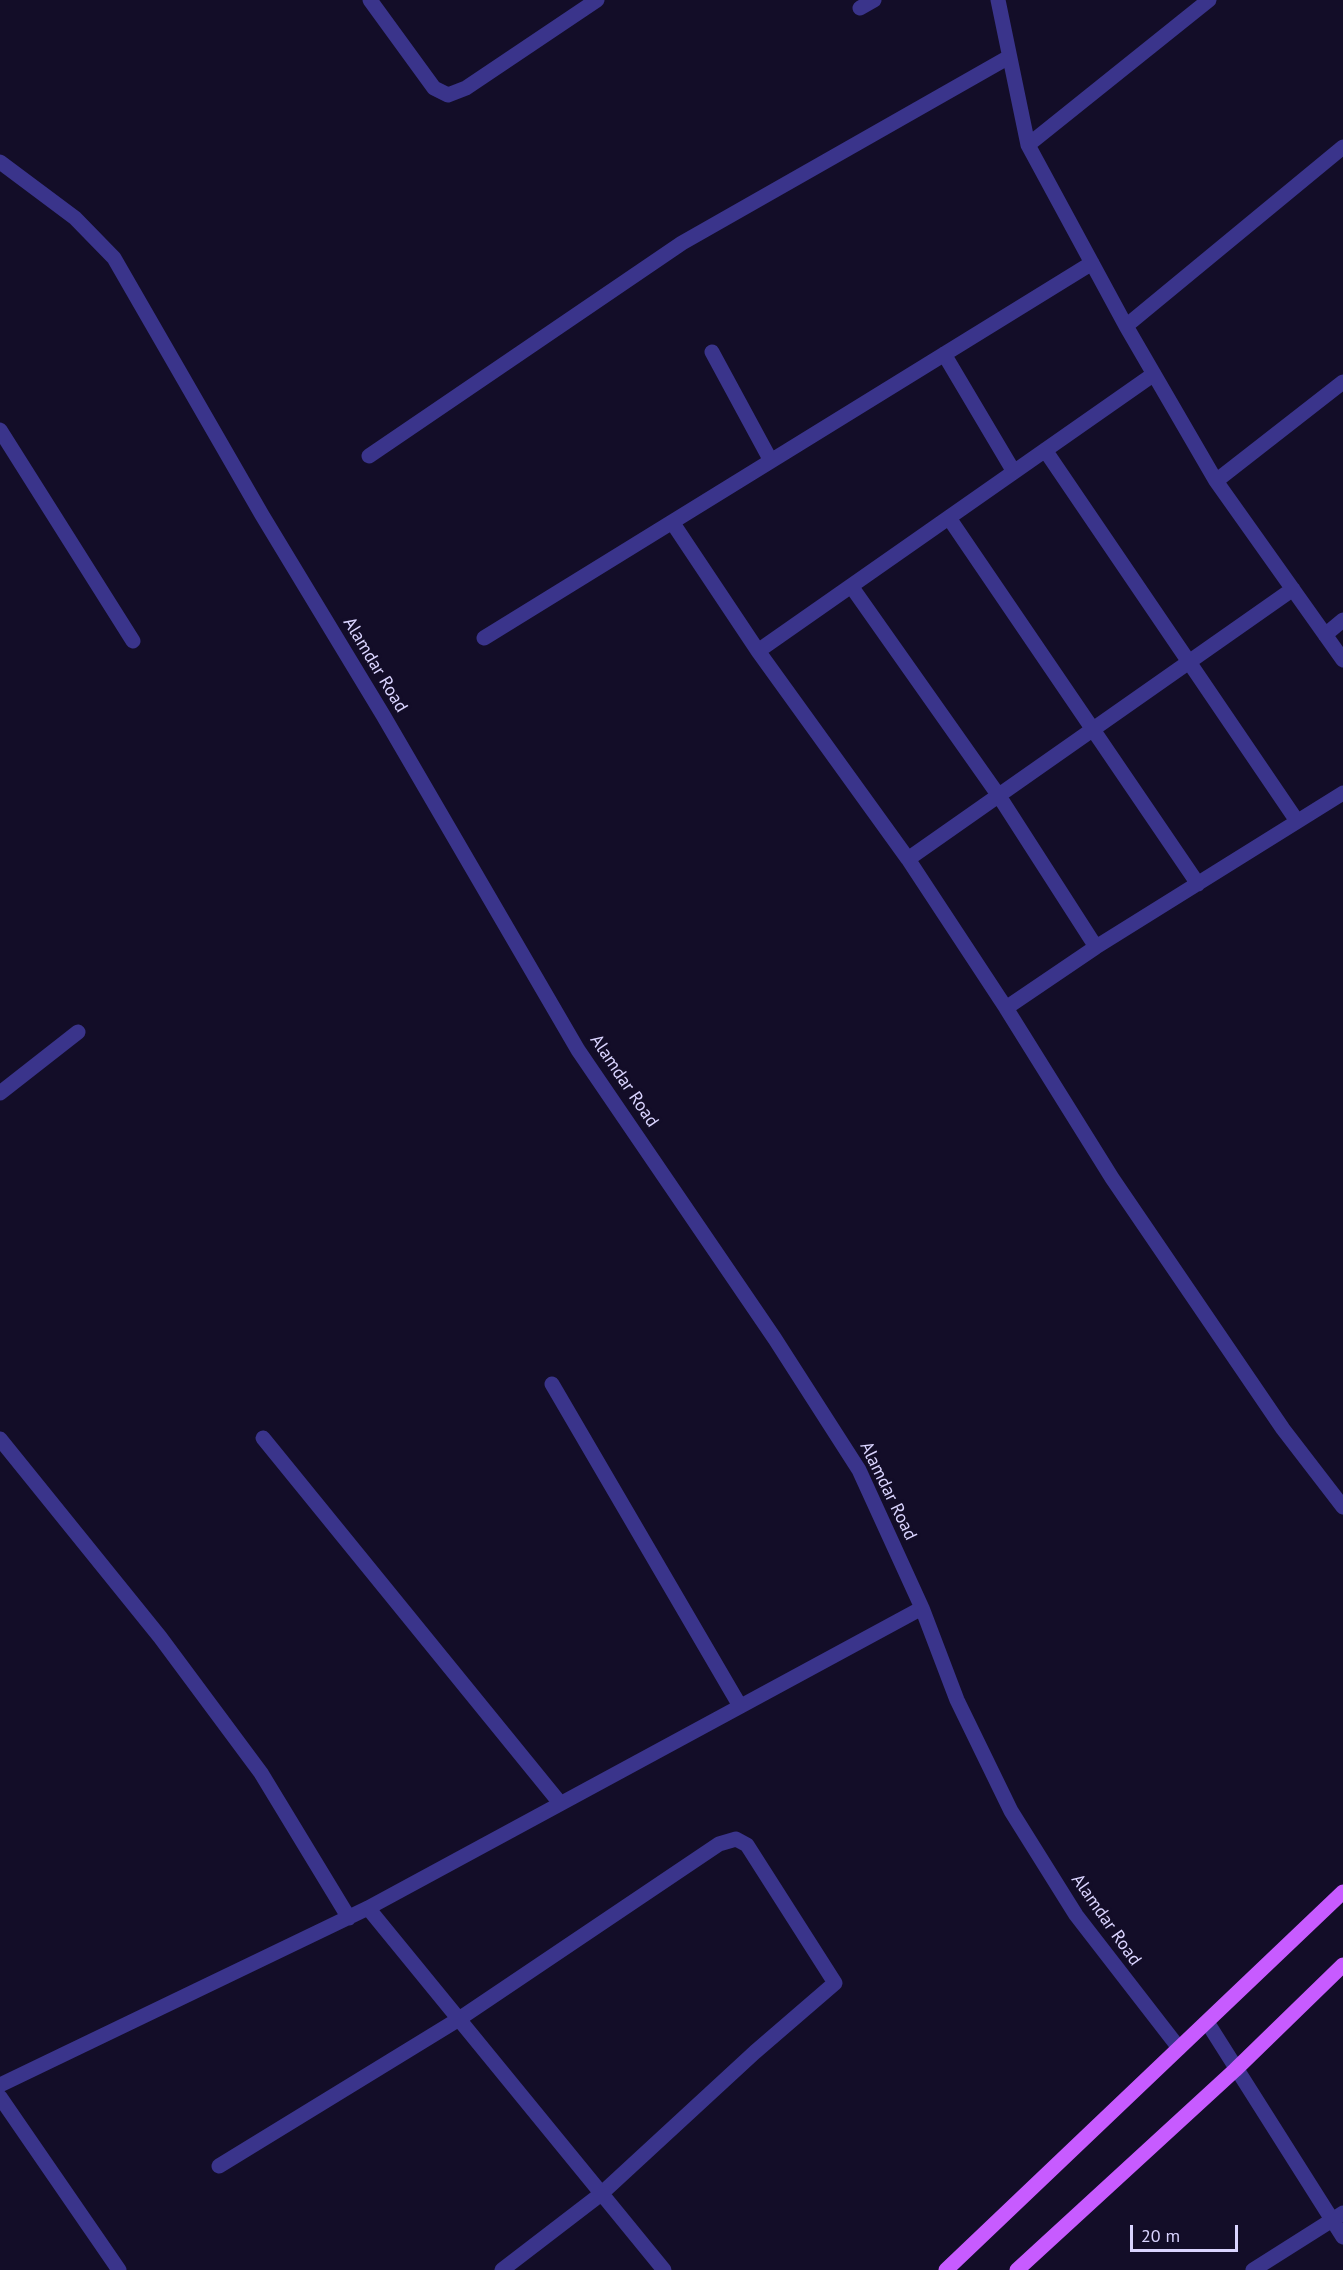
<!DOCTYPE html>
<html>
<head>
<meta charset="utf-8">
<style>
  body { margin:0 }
  #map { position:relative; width:1343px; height:2270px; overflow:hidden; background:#130d28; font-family:"PT Sans",sans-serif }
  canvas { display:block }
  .scale { position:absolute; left:1130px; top:2225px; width:108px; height:27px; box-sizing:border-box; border:3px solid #dad4ff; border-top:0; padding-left:8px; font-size:18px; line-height:21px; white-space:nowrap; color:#dad4ff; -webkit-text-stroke:4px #130d28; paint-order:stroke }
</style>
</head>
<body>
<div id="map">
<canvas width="1343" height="2270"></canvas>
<div class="scale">20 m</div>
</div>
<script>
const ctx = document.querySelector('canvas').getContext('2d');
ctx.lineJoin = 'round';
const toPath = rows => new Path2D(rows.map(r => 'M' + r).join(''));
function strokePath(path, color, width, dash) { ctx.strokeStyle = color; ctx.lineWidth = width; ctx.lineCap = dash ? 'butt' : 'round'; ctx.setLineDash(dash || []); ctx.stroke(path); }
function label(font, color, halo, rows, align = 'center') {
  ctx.font = font + ' "PT Sans",sans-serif'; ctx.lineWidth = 6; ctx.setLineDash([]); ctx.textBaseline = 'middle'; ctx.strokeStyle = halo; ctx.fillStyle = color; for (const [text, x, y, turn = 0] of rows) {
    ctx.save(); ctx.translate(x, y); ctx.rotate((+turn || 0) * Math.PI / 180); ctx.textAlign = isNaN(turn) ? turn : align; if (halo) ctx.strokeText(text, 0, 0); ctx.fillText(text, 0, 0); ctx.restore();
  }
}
strokePath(toPath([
  [370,0,434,88,448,95,466,88,597,0],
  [998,0,1028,145,1126,326,1216,481,1343,660],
  [860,8,874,0],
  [1028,145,1209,0],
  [0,162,75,218,114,258,262,515,383,715,578,1050,775,1339,859,1470,922,1608,957,1700,1011,1811,1076,1915,1179,2048],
  [1126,326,1343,147],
  [712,352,771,461],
  [944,354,1014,472],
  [0,430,133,641],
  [1045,450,1297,821],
  [369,456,682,243,1009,57],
  [1216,481,1343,382],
  [949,518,1198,884],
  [672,522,758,651,908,859,1006,1008,1112,1178,1283,1429,1343,1507],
  [851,586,999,796,1096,947],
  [1325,635,1343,620],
  [484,638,1092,263],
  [758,651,1154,374],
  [908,859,1293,589],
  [1006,1008,1096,947,1343,793],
  [0,1093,78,1032],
  [552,1384,740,1706],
  [263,1438,560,1803],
  [0,1439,160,1637,261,1773,349,1918],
  [368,1908,664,2270],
  [1207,2022,1343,2237],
  [0,2085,368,1908,922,1608],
  [0,2097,119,2270],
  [219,2166,459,2019,719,1844,736,1839,747,1845,835,1983,755,2052,601,2194,502,2270],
  [1253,2270,1343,2213]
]), '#3a348b', 15);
strokePath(toPath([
  [946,2270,1343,1892],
  [1017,2270,1235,2070,1343,1965]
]), '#c75bff', 15);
label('18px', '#dad4ff', '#130d28', [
  ["Alamdar Road",375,665,59],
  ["Alamdar Road",624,1081,56],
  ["Alamdar Road",888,1491,64],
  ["Alamdar Road",1106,1920,55]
]);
</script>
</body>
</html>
